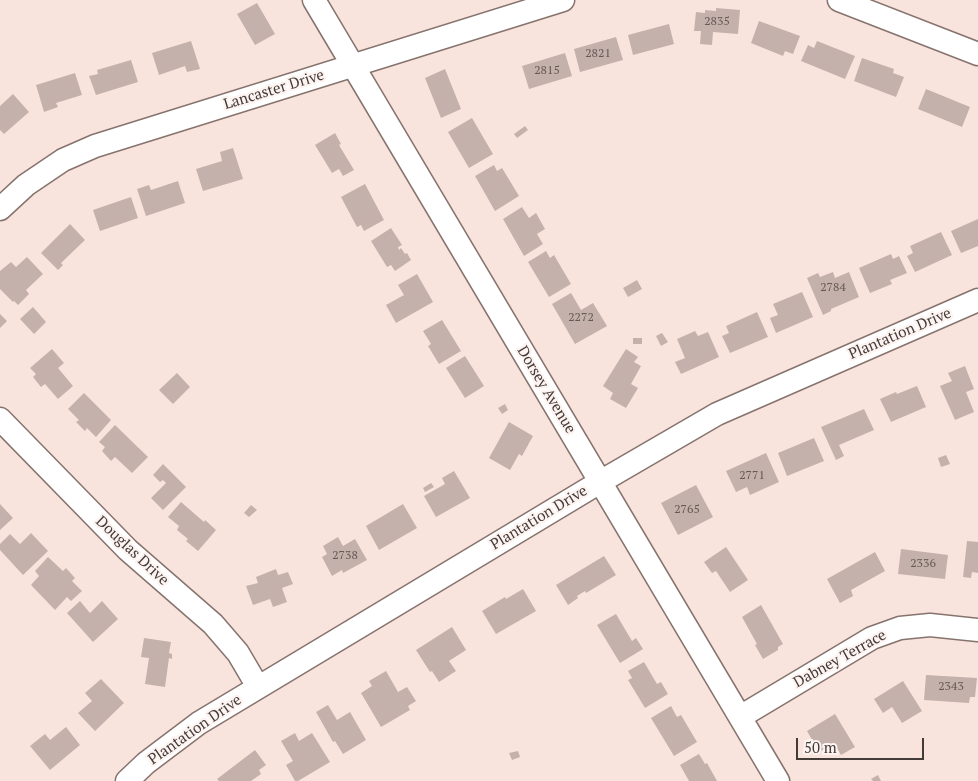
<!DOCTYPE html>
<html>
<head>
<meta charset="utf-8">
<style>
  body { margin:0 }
  #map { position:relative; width:978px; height:781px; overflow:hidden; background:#f9e3dd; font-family:"PT Serif",serif }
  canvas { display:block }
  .scale { position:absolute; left:796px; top:738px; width:128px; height:22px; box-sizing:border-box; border:2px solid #433b38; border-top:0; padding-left:6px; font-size:15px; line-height:18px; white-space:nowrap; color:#433b38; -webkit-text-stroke:4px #fdf4f1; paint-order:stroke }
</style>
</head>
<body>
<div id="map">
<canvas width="978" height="781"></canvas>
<div class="scale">50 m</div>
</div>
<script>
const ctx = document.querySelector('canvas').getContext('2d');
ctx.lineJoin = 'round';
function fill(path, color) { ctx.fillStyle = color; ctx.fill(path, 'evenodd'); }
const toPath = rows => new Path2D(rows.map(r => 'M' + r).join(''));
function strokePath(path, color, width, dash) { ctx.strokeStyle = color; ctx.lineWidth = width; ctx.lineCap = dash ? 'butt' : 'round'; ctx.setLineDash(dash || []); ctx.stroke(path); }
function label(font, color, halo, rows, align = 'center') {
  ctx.font = font + ' "PT Serif",serif'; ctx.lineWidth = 4.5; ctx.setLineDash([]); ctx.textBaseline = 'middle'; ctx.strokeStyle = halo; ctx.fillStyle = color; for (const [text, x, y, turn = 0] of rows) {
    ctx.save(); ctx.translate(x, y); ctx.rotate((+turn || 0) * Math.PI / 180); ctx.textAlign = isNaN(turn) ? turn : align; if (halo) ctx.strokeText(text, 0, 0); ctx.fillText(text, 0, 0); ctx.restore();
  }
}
fill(toPath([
  [257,3,275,34,255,45,237,14],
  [716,8,740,10,738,34,713,32,712,45,700,44,701,31,694,31,696,12,705,13,705,10,716,11],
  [759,21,800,36,793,54,785,51,783,56,751,43],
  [669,24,674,44,633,55,628,35],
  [616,37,623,60,580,72,574,49],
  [191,41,200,69,187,72,185,66,159,75,152,53],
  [817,41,855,56,845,79,801,61,808,45,814,48],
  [565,53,572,76,529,89,522,66],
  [862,58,894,69,893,73,904,77,896,97,854,81],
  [131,60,138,82,96,95,89,76,98,74,97,70],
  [445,69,461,109,441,118,425,78],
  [75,73,82,95,56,103,58,107,44,112,36,85],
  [926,89,970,107,962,127,918,109],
  [13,94,29,112,4,134,0,130,0,106],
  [472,118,493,154,469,168,448,132],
  [525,126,528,130,517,138,514,134],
  [335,133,341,144,339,145,354,170,343,176,339,169,332,173,315,145],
  [233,148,243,179,203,191,196,169,222,161,220,152],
  [494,165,497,171,502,168,519,196,495,211,475,176],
  [178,181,185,203,146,216,137,189,149,185,151,190],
  [365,184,384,220,364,231,361,225,357,227,341,197],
  [131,197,138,218,100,231,93,210],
  [522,207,529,218,536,213,545,229,537,234,543,244,524,256,503,219],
  [978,219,978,246,961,253,951,231],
  [70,224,85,240,61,263,63,265,58,270,41,253],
  [391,228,402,245,398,247,399,250,401,248,405,254,407,253,411,260,395,271,391,265,387,267,371,241],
  [941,232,952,255,915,272,907,256,913,253,910,246],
  [546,251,550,258,554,255,571,284,549,297,528,262],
  [891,254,893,259,899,256,907,273,890,280,892,284,870,293,859,268],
  [27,257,43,274,26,290,29,294,18,305,14,301,13,302,0,289,0,271,11,262,16,267],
  [833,272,835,278,849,272,859,297,831,309,831,311,823,315,807,278,818,273,820,277],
  [417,274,433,302,396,323,386,305,404,295,398,285],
  [637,280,642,289,628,297,623,288],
  [802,292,813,317,776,333,770,318,778,315,773,304],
  [571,293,581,310,593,303,607,326,575,344,552,304],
  [33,307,46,322,34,334,20,319],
  [757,312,768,337,730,353,722,336,729,333,726,326],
  [0,314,7,321,0,328],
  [442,320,461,351,439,364,428,346,431,344,423,331],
  [695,331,698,336,708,332,719,357,681,374,675,362,685,358,677,339],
  [662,333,668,342,661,346,656,336],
  [633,338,642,338,642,344,633,344],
  [52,349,64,363,58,368,73,386,58,399,45,384,41,387,33,377,36,374,30,368],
  [626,349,638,357,634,362,641,366,631,384,638,388,626,408,610,399,613,393,603,386],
  [465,356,484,386,465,398,446,368],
  [965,366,974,389,966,392,974,412,955,420,940,386,952,381,948,373],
  [177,373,190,387,173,404,159,390],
  [917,386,926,407,891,422,880,399,896,392,897,394],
  [84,393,111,420,96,437,87,428,85,431,76,422,79,420,68,409],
  [505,404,508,410,502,414,498,408],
  [864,409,874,430,839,445,844,456,836,460,821,427],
  [509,422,533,436,522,456,519,454,510,470,489,458],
  [115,425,148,457,132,473,115,457,111,461,102,451,105,447,99,442],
  [814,438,824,461,787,476,778,453],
  [766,453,779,482,750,495,747,487,736,492,726,471],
  [946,455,950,464,941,467,938,458],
  [163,464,186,487,163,510,151,498,166,483,163,480,160,482,153,475],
  [454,471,470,498,436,517,424,496,445,484,442,478],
  [431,483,434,487,425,492,423,488],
  [696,485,713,517,678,535,661,503],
  [181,502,204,522,205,520,216,530,198,551,186,541,188,539,177,530,179,526,168,517],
  [0,504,13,518,0,530],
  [403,504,417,528,379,550,366,526],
  [251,505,257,510,249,517,244,513],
  [31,533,48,551,23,575,0,550,0,544,10,534,20,544],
  [338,537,343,546,355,539,367,560,343,573,342,570,332,576,322,557,327,554,323,546],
  [967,541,978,542,978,573,972,572,971,578,963,577],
  [726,547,748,580,730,592,716,571,712,573,704,562],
  [901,549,948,555,945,579,898,574],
  [875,552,885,571,851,590,853,596,840,603,827,579],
  [604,556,616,575,586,593,585,591,577,596,578,598,568,605,556,585],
  [48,557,63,571,66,568,75,578,72,581,82,591,71,601,67,597,55,610,31,585,39,576,35,571],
  [276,569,278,575,288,572,293,584,282,588,287,602,273,607,270,599,253,605,246,586,258,583,256,577],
  [523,589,536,611,496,634,482,611,505,597,506,599],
  [80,601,90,613,102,601,118,619,93,642,67,613],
  [761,605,783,644,778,647,778,650,763,659,755,645,757,644,742,617],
  [616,614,632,641,636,638,643,649,620,663,597,625],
  [452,627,466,650,449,661,456,671,439,682,432,671,430,672,416,650],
  [144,638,171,642,169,653,172,654,172,659,169,658,165,687,145,684,149,658,141,657],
  [644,662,657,684,661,682,668,694,645,708,628,680,632,678,628,671],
  [386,671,398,692,407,687,416,701,408,706,410,710,381,727,361,693,372,686,369,681],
  [926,675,977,678,975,697,970,697,969,703,924,700],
  [101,679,124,703,95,731,78,713,92,701,85,693],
  [903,681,922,711,902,723,892,707,883,713,874,699],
  [328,705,337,720,350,712,366,740,343,754,335,741,333,742,316,712],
  [671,706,677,717,681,715,697,742,674,756,651,718],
  [835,714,855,747,841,755,834,743,819,752,807,731],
  [66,727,80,745,50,770,30,746,45,734,50,740],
  [295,733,299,741,312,733,330,762,298,781,295,781,286,765,293,761,281,741],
  [255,750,266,765,259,770,261,774,251,781,219,781,217,779],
  [518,751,520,757,512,760,509,753],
  [699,754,705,764,707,763,717,781,689,781,680,765],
  [878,775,881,781,873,781,871,779]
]), '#c5b1ab');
const minor = toPath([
  [314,0,778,781],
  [839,0,978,54],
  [0,209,26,185,63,160,95,146,563,0],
  [0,419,128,550,213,624,238,653,258,687],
  [740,717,872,638,900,628,930,625,978,630],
  [127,781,146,763,199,723,600,482,717,414,978,300]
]);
strokePath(minor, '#86736d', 25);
strokePath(minor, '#fff', 22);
label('12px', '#645855', null, [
  ["2835",717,22],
  ["2821",598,54],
  ["2815",547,71],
  ["2784",833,288],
  ["2272",581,318],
  ["2771",752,476],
  ["2765",687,510],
  ["2738",345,556],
  ["2336",923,564],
  ["2343",951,687]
]);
label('15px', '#433b38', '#fdf4f1', [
  ["Lancaster Drive",274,90,-17],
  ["Plantation Drive",900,334,-23],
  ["Dorsey Avenue",546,390,59],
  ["Plantation Drive",539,518,-31],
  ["Douglas Drive",132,551,43],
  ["Dabney Terrace",840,659,-29],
  ["Plantation Drive",195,730,-35]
]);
</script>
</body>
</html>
